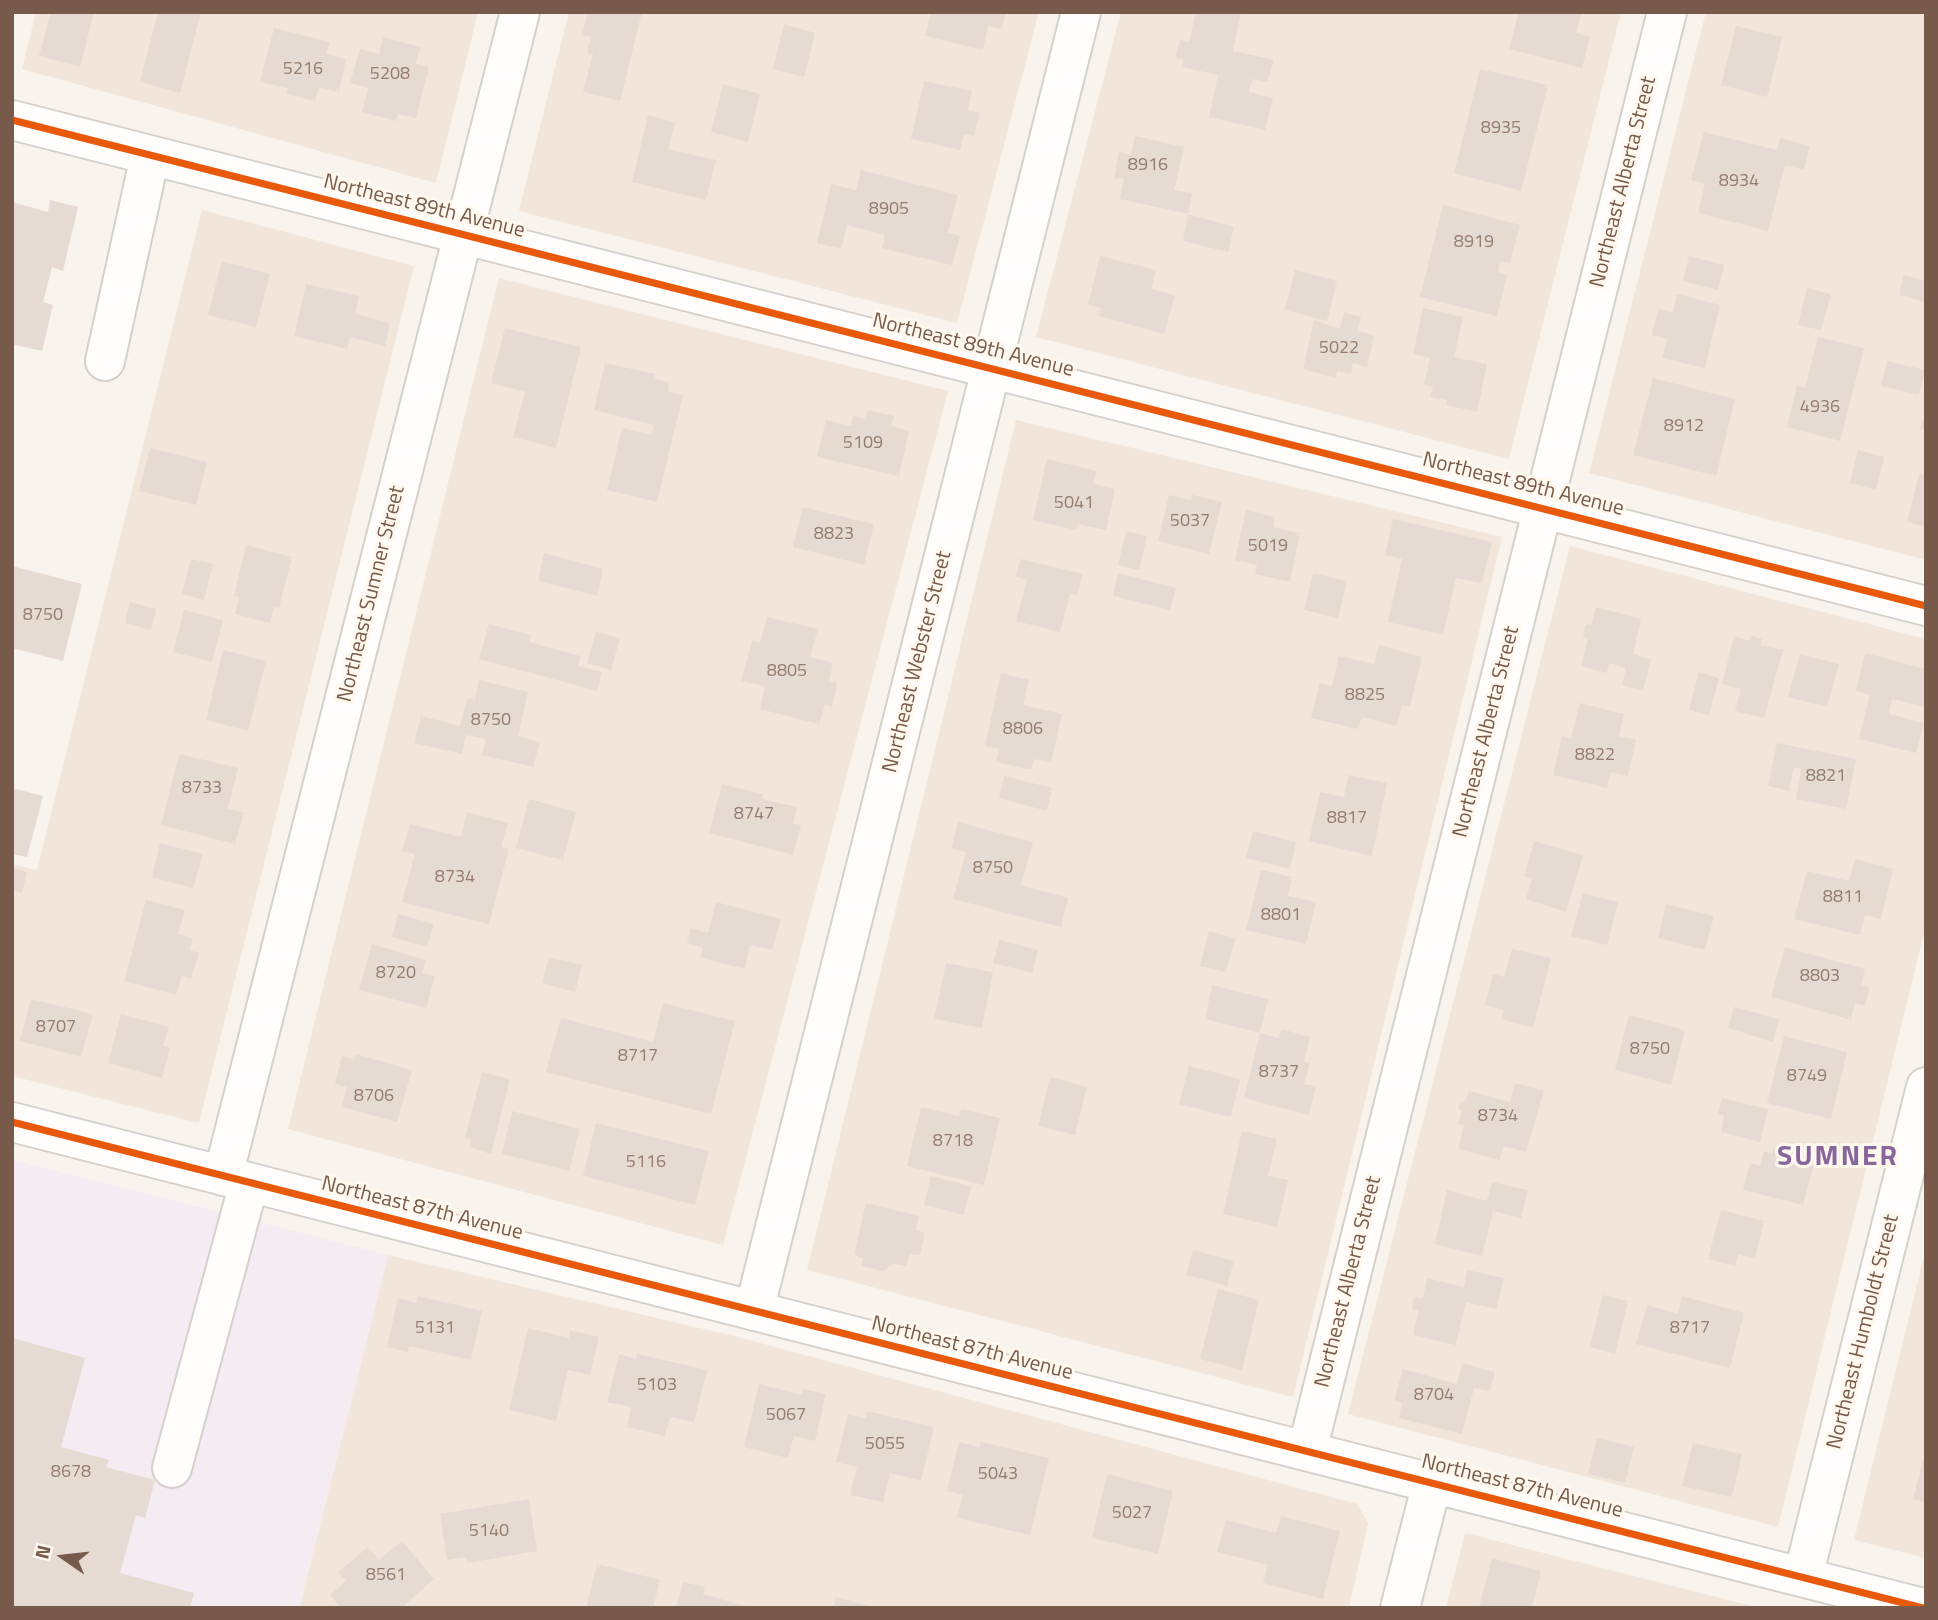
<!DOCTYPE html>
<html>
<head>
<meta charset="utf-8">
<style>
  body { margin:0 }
  #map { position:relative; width:1938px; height:1620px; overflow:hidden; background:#f8f3ec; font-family:"Titillium Web",sans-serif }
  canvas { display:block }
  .frame { position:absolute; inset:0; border:14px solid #785a4a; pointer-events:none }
  .north { position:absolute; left:28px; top:1522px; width:70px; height:70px; -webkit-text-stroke:5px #fff8ee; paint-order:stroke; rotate:284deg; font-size:19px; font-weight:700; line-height:28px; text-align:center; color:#785a4a }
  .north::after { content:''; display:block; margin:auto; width:24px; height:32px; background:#785a4a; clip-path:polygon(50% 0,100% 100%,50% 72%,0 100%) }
</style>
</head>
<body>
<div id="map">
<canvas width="1938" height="1620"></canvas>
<div class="frame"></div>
<div class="north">N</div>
</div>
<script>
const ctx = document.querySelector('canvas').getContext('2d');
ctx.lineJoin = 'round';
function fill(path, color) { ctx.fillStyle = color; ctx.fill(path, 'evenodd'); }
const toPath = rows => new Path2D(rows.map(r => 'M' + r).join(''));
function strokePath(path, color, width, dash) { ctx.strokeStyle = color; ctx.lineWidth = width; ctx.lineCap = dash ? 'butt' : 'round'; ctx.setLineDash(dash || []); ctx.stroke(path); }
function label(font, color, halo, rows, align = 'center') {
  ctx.font = font + ' "Titillium Web",sans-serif'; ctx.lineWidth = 6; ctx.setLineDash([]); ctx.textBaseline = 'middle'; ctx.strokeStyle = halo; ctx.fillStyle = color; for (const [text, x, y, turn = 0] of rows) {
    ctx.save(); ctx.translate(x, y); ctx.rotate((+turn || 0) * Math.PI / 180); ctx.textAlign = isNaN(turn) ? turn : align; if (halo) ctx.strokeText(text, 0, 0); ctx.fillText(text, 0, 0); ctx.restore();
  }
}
fill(toPath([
  [36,12,478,12,436,183,22,69],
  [569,12,1039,12,957,323,519,211],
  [1121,12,1621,12,1509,459,1036,337],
  [1706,12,1926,12,1926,560,1589,473],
  [202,210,414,266,199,1123,12,1076,12,864,37,870],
  [499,278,948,391,723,1245,288,1129],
  [1016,420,1502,537,1293,1397,807,1270],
  [1570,546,1926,639,1926,925,1778,1527,1348,1414],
  [1926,1248,1926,1558,1854,1540],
  [388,1255,738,1337,1357,1504,1368,1523,1349,1608,299,1608],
  [1465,1533,1760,1608,1446,1608]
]), '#f1e6d9');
fill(toPath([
  [12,1160,388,1255,299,1608,12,1608]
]), '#f4ebf3');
fill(toPath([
  [51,12,94,12,80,67,39,56],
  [158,12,201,12,180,93,140,82],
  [588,12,642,12,620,101,583,92,593,54,587,53,591,37,582,35],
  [931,12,1006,12,1002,29,988,26,983,50,925,36],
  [1196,12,1241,12,1233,51,1274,60,1267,82,1252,79,1249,92,1273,98,1265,130,1209,117,1218,75,1182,67,1184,59,1175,58,1180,40,1189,42],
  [1519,12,1582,12,1576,33,1590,37,1582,68,1509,49],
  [784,24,815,33,804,77,773,69],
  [1736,26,1782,37,1767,97,1721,85],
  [274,28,330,42,326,54,346,59,339,92,319,87,315,101,286,94,287,88,260,82],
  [383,37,420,47,416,64,429,67,416,118,398,114,396,121,362,112,368,88,350,83,360,49,379,54],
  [1480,69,1548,85,1521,191,1454,173],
  [924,81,972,91,968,110,980,113,974,136,964,134,960,150,911,139],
  [723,84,760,94,748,142,711,132],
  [648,115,675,122,668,149,716,160,706,200,632,182],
  [1704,132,1777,150,1780,138,1810,146,1804,170,1785,165,1768,231,1698,213,1705,183,1691,180],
  [1135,136,1184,147,1174,190,1192,193,1188,214,1120,199,1124,179,1114,178,1119,152,1131,155],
  [861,170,958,195,948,233,960,236,952,265,882,248,885,235,847,225,841,249,817,243,831,184,856,190],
  [50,200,78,207,63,271,52,267,43,302,53,305,42,351,12,344,12,202,48,212],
  [1443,205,1520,225,1510,263,1500,261,1498,272,1507,275,1497,316,1420,297],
  [1188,214,1234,227,1228,252,1183,241],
  [1100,256,1156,270,1151,289,1175,295,1164,334,1099,316,1101,308,1088,305],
  [1689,256,1724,265,1718,290,1683,281],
  [222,261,270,274,256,327,208,315],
  [1295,270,1337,281,1327,321,1285,310],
  [1904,275,1926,281,1926,302,1899,295],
  [306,284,359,296,355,314,390,323,385,346,350,337,347,349,294,336],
  [1807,288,1831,294,1821,330,1798,325],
  [1677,294,1720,305,1705,368,1662,358,1667,339,1652,335,1658,309,1673,313],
  [1423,308,1463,317,1454,357,1487,364,1477,412,1446,405,1447,400,1430,397,1433,387,1424,385,1430,358,1413,354],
  [1344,312,1361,317,1357,331,1374,335,1367,367,1353,363,1351,374,1337,371,1336,378,1303,369,1314,320,1340,329],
  [505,328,581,347,556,448,513,437,525,392,491,383],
  [1818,337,1864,348,1840,441,1787,427,1797,386,1805,388],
  [1887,361,1925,370,1919,395,1881,386],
  [605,363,655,374,654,379,669,382,668,392,683,395,657,502,607,490,622,428,651,435,654,425,594,410],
  [1653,378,1735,399,1716,476,1633,455],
  [867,410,894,416,891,426,909,431,899,476,817,457,826,420,851,426,853,416,865,419],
  [1926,412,1926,430,1920,429],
  [150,448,207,462,196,505,139,491],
  [1858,450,1884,457,1876,490,1850,483],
  [1047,459,1097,471,1093,484,1115,489,1106,530,1077,524,1076,530,1033,520],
  [1919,474,1926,476,1926,527,1907,522],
  [1169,495,1191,500,1192,495,1222,502,1209,554,1158,541],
  [803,507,874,524,864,565,793,547],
  [1246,510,1275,517,1273,527,1300,533,1290,582,1255,574,1257,565,1235,560],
  [1393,519,1492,542,1482,583,1456,578,1443,635,1388,622,1402,559,1385,555],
  [1126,531,1147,536,1139,570,1118,565],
  [246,545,292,557,279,608,274,607,270,623,235,614,239,597,234,596],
  [544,553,603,569,597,596,538,581],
  [191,559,213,564,204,600,182,594],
  [1020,559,1083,574,1077,595,1070,594,1060,632,1016,621,1027,580,1016,577],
  [12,566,82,584,63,661,12,648],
  [1118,573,1176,588,1170,610,1113,596],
  [1313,573,1347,581,1338,618,1304,610],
  [130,602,156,609,151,630,125,623],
  [1596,607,1641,619,1633,654,1651,660,1643,691,1622,685,1626,668,1609,663,1607,673,1581,666,1588,638,1583,636,1586,624,1591,625],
  [184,610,223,620,212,662,173,652],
  [767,617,818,629,810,657,833,663,829,681,837,683,832,707,825,705,819,724,760,709,765,686,741,681,752,641,760,643],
  [489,624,531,635,529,642,580,656,578,666,602,672,597,691,479,659],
  [596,632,620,638,611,670,587,663],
  [1734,636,1750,641,1751,636,1762,639,1760,645,1783,650,1764,718,1735,711,1741,689,1722,684],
  [1379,645,1422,657,1410,707,1402,705,1397,726,1362,717,1358,729,1311,718,1320,683,1332,686,1339,656,1374,664],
  [223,650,266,661,248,731,206,720],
  [1865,653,1926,669,1926,707,1892,699,1889,714,1924,723,1916,753,1859,739,1870,695,1856,691],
  [1800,654,1839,664,1827,707,1788,697],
  [1699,672,1719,678,1709,715,1689,710],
  [1001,673,1029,680,1023,705,1062,714,1051,763,1034,759,1031,770,996,762,999,749,985,746],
  [479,680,528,692,518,736,540,742,533,767,482,755,486,739,466,735,462,754,414,743,421,716,460,726,467,698,475,700],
  [1580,703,1624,714,1619,736,1636,740,1628,776,1611,772,1607,788,1553,775,1562,736,1571,739],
  [1777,743,1856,759,1846,809,1796,799,1801,769,1794,767,1789,791,1768,786],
  [179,754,238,768,228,809,244,812,235,844,161,825],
  [1348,775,1387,783,1372,856,1309,841,1320,792,1344,797],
  [1004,776,1052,788,1047,811,999,798],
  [722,784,763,794,762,799,797,807,793,824,801,825,793,855,709,833],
  [12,788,43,796,27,857,12,854],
  [529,799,576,812,563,860,516,848],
  [467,812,508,823,501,847,509,849,489,924,402,902,415,854,402,851,410,824,461,837],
  [958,822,1033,842,1021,885,1068,898,1061,927,953,899,966,852,951,849],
  [1253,831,1296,842,1290,869,1246,858],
  [1534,841,1583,855,1566,912,1526,899,1532,878,1524,876],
  [160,843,203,854,193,888,152,877],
  [1855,859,1893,869,1881,919,1865,915,1860,935,1794,919,1807,871,1849,881],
  [12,868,27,872,22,893,12,890],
  [1261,870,1292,877,1288,896,1316,902,1306,944,1246,930],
  [1583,893,1618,902,1607,945,1571,936],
  [146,900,185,910,178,934,193,939,189,950,199,953,191,979,182,976,176,995,124,981],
  [716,902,781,919,772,950,750,945,745,969,701,958,703,948,687,943,691,928,708,933],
  [1666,904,1714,916,1705,950,1658,938],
  [398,914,434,924,427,947,392,937],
  [1209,931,1235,938,1226,972,1200,966],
  [999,940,1038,950,1032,973,993,963],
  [372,944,426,960,422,973,435,976,426,1008,359,990],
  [1785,947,1865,969,1861,985,1870,987,1865,1006,1855,1003,1851,1020,1771,997],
  [1512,949,1551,958,1533,1028,1501,1019,1504,1010,1485,1005,1493,974,1504,977],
  [549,957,582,965,575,992,542,983],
  [946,963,993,972,982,1028,934,1019],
  [1212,985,1268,999,1260,1033,1205,1019],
  [31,999,93,1014,81,1057,20,1041],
  [663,1003,735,1021,711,1114,546,1072,561,1018,653,1042],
  [1734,1007,1779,1019,1773,1042,1728,1028],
  [121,1014,169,1027,163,1046,170,1048,162,1078,108,1063],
  [1629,1015,1685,1030,1671,1085,1615,1070],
  [1281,1029,1310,1037,1304,1061,1310,1063,1304,1084,1316,1086,1309,1115,1244,1098,1260,1033,1279,1038],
  [1784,1036,1847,1052,1831,1119,1767,1103],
  [356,1054,412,1070,397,1122,342,1107,347,1087,335,1084,342,1056,355,1060],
  [1189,1066,1240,1079,1231,1117,1179,1104],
  [482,1072,510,1079,491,1154,469,1147,471,1140,465,1138],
  [1050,1077,1087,1087,1075,1135,1038,1126],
  [1515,1083,1544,1091,1526,1152,1503,1146,1500,1160,1458,1149,1464,1125,1458,1124,1462,1110,1458,1109,1461,1101,1465,1102,1469,1091,1510,1102],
  [1722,1098,1768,1109,1760,1142,1721,1132,1724,1116,1718,1114],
  [921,1107,959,1116,961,1109,1000,1118,984,1185,907,1166],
  [512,1111,580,1129,569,1171,502,1154],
  [596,1123,709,1151,695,1205,583,1176],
  [1242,1131,1277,1139,1268,1176,1288,1180,1277,1227,1223,1214],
  [1774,1148,1783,1151,1781,1156,1814,1164,1803,1205,1743,1190,1750,1163,1760,1166,1764,1151,1772,1154],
  [931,1176,971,1186,964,1215,924,1205],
  [1492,1182,1528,1190,1521,1218,1493,1211,1482,1256,1435,1244,1447,1190,1487,1201],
  [866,1203,919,1216,916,1230,925,1233,920,1255,910,1254,906,1266,894,1264,883,1271,861,1266,863,1258,854,1255],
  [1721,1210,1764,1221,1755,1259,1738,1254,1735,1266,1708,1259],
  [1193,1250,1234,1261,1227,1286,1186,1275],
  [1467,1270,1504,1278,1496,1309,1466,1302,1456,1345,1413,1335,1419,1310,1412,1309,1414,1297,1423,1299,1427,1278,1464,1287],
  [1218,1289,1259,1300,1242,1370,1200,1359],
  [1603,1295,1628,1301,1615,1354,1590,1347],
  [418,1296,482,1311,471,1360,409,1346,408,1352,387,1347,398,1298,416,1303],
  [1682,1296,1744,1313,1730,1368,1636,1344,1647,1305,1678,1314],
  [528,1328,569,1338,570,1330,599,1337,590,1375,568,1370,556,1421,509,1410],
  [12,1338,85,1358,61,1447,109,1460,106,1467,155,1480,145,1518,136,1515,120,1573,194,1593,190,1608,12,1608],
  [619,1354,636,1359,637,1354,707,1370,694,1422,670,1417,665,1436,627,1427,631,1407,607,1402],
  [1462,1363,1495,1372,1490,1391,1474,1388,1462,1434,1399,1418,1402,1403,1394,1401,1403,1369,1457,1384],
  [759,1384,802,1395,803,1389,826,1394,815,1441,794,1436,788,1458,744,1447],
  [867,1411,934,1427,921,1481,890,1473,883,1502,850,1495,857,1467,836,1462,848,1414,866,1419],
  [1597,1438,1634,1447,1625,1483,1588,1474],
  [959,1442,979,1447,981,1442,1049,1458,1030,1535,957,1518,963,1495,947,1491],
  [1693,1443,1742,1454,1732,1497,1682,1486],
  [1923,1460,1926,1461,1926,1502,1913,1499],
  [1107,1474,1173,1491,1158,1554,1092,1538],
  [529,1499,537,1551,468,1563,466,1557,447,1560,440,1514],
  [1281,1516,1340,1531,1323,1599,1263,1583,1268,1565,1217,1552,1226,1520,1276,1533],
  [402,1541,434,1579,401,1608,341,1608,330,1595,346,1581,338,1572,368,1547,379,1560],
  [1492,1558,1541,1571,1532,1608,1479,1608],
  [597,1564,660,1580,653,1608,586,1608],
  [683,1582,705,1587,703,1594,752,1608,676,1608],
  [836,1597,873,1607,873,1608,833,1608]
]), '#e5dbd3');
const minor = toPath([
  [12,120,1926,606],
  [105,361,150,156],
  [12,1122,1923,1608],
  [223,1176,520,12],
  [754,1311,1081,12],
  [1307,1451,1667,12],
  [172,1468,249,1183],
  [1803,1577,1926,1087],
  [1400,1608,1432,1483]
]);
strokePath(minor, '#d7d0ca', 42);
strokePath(minor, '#fefdfc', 38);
strokePath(toPath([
  [12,120,1926,606],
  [12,1122,1923,1608]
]), '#e8590c', 7);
label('18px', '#957c6e', null, [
  ["5216",303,70],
  ["5208",390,75],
  ["8935",1501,129],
  ["8916",1148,166],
  ["8934",1739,182],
  ["8905",889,210],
  ["8919",1474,243],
  ["5022",1339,349],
  ["4936",1820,408],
  ["8912",1684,427],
  ["5109",863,444],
  ["5041",1074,504],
  ["5037",1190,522],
  ["8823",834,535],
  ["5019",1268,547],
  ["8750",43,616],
  ["8805",787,672],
  ["8825",1365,696],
  ["8750",491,721],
  ["8806",1023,730],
  ["8822",1595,756],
  ["8821",1826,777],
  ["8733",202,789],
  ["8747",754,815],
  ["8817",1347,819],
  ["8750",993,869],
  ["8734",455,878],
  ["8811",1843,898],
  ["8801",1281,916],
  ["8720",396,974],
  ["8803",1820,977],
  ["8707",56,1028],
  ["8750",1650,1050],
  ["8717",638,1057],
  ["8737",1279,1073],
  ["8749",1807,1077],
  ["8706",374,1097],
  ["8734",1498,1117],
  ["8718",953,1142],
  ["5116",646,1163],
  ["5131",435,1329],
  ["8717",1690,1329],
  ["5103",657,1386],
  ["8704",1434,1396],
  ["5067",786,1416],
  ["5055",885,1445],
  ["8678",71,1473],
  ["5043",998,1475],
  ["5027",1132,1514],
  ["5140",489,1532],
  ["8561",386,1576]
]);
label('21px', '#785a4a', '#fff8ee', [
  ["Northeast Alberta Street",1624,182,-76],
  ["Northeast 89th Avenue",424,207,14],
  ["Northeast 89th Avenue",973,346,14],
  ["Northeast 89th Avenue",1523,485,14],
  ["Northeast Sumner Street",372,594,-76],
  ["Northeast Webster Street",918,662,-76],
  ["Northeast Alberta Street",1487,732,-76],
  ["Northeast 87th Avenue",422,1209,14],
  ["Northeast Alberta Street",1349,1282,-76],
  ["Northeast Humboldt Street",1864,1332,-76],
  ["Northeast 87th Avenue",972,1349,14],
  ["Northeast 87th Avenue",1522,1487,14]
]);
ctx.letterSpacing = '2px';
label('bold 28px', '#88669b', '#fff8ee', [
  ["SUMNER",1838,1158]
]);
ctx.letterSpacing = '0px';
</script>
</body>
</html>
